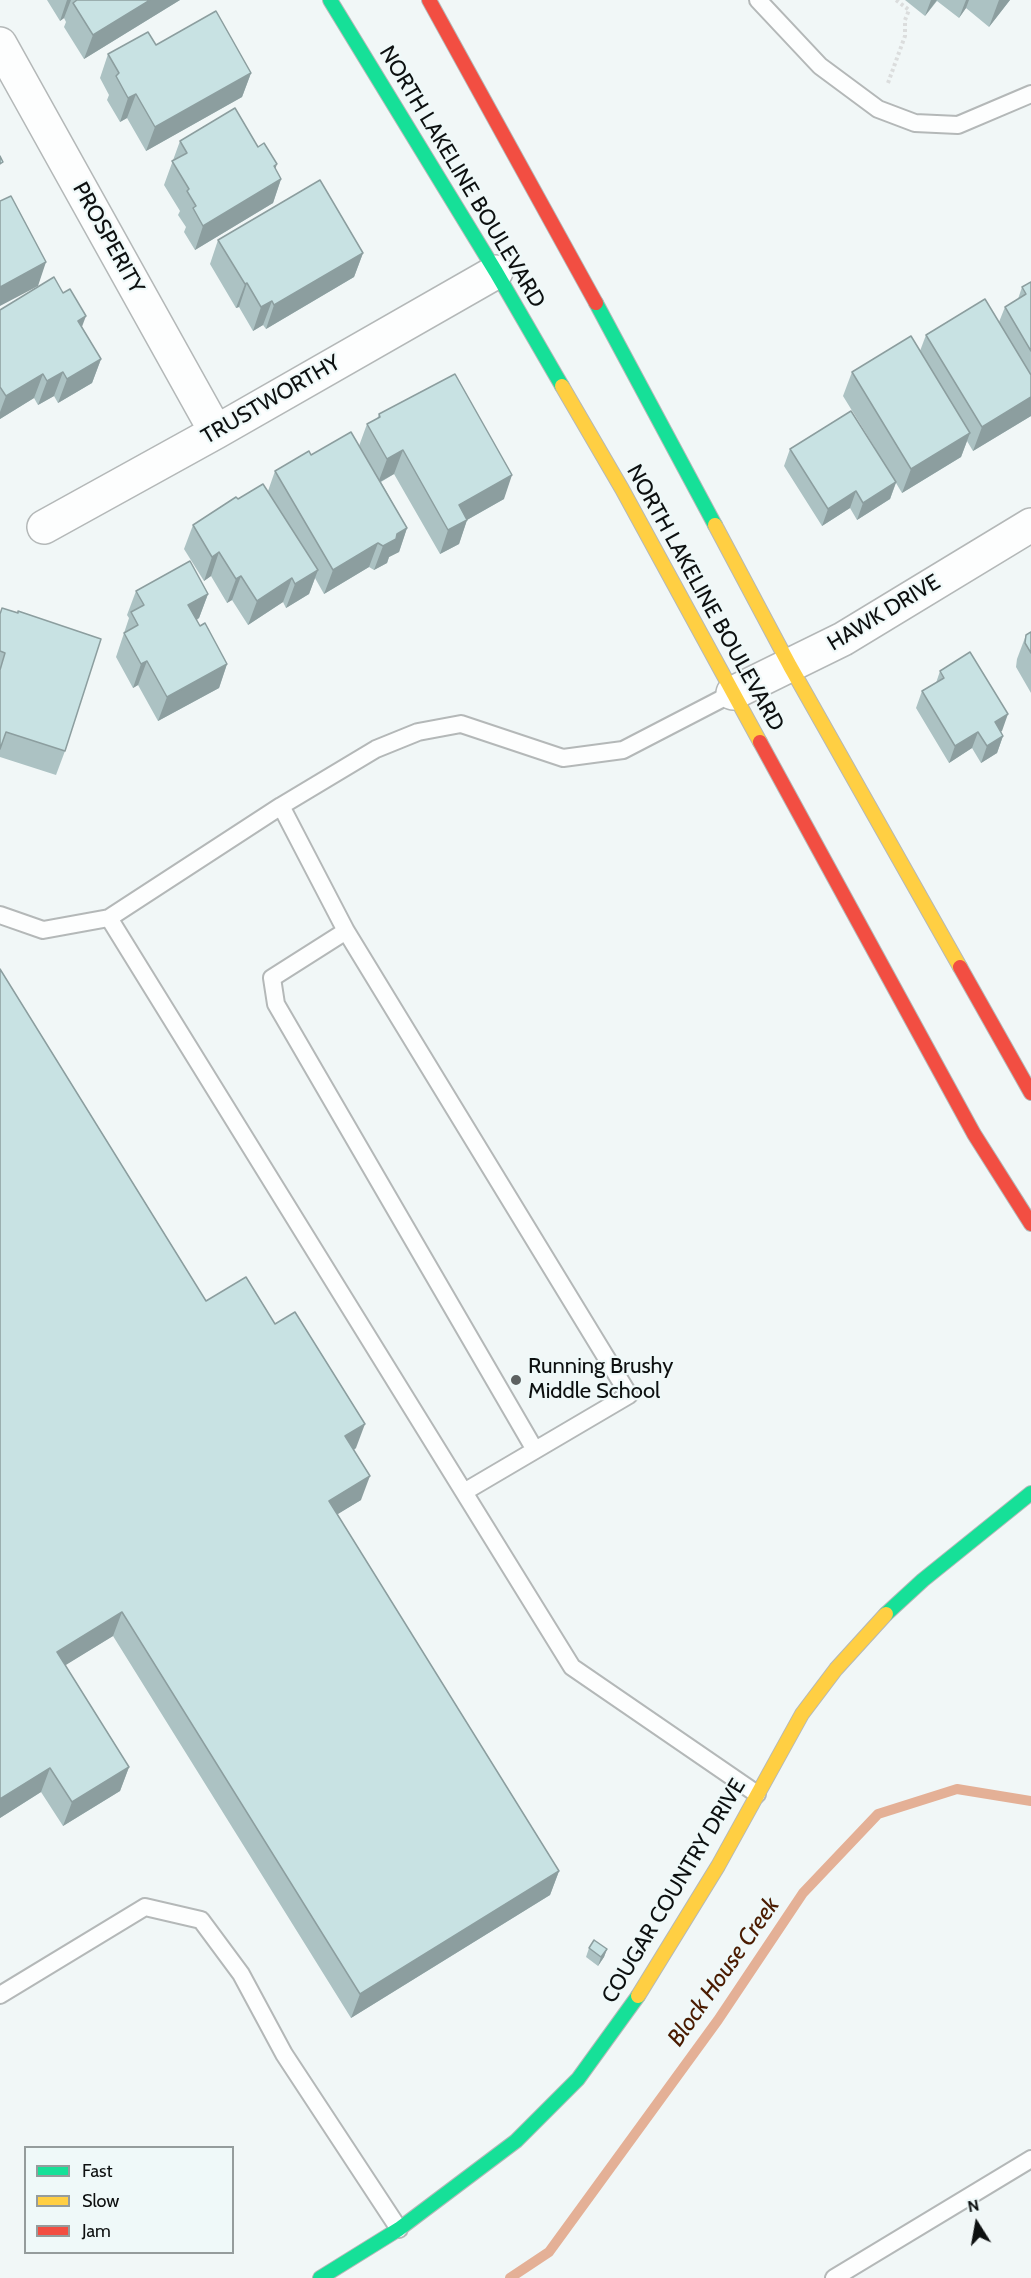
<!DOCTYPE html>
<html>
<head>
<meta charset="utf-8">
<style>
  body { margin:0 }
  #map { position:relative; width:1031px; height:2278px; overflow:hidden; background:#f1f7f7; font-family:Cabin,sans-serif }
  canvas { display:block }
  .legend { position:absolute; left:24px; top:2146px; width:210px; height:108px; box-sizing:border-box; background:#eff9f9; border:2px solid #959c9c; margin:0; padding:8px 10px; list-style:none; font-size:18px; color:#0d1010 }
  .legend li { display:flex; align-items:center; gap:12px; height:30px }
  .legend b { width:30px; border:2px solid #959c9c }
  .north { position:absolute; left:947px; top:2194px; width:60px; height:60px; -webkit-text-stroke:4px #eff9f9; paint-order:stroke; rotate:349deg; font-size:16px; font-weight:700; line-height:24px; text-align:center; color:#0d1010 }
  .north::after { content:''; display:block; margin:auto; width:21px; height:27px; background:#0d1010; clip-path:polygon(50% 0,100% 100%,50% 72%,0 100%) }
</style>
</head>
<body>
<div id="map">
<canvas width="1031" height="2278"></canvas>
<ul class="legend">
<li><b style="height:8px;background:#16e098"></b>Fast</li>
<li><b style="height:8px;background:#ffcf43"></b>Slow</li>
<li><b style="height:8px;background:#f24e42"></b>Jam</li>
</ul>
<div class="north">N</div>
</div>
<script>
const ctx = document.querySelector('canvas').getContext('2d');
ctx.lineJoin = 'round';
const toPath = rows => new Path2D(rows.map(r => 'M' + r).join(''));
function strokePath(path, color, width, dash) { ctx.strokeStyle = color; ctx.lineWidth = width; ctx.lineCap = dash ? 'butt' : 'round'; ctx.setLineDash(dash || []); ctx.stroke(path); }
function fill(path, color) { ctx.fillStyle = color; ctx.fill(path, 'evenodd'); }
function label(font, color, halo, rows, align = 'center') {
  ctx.font = font + ' Cabin,sans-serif'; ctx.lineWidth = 4.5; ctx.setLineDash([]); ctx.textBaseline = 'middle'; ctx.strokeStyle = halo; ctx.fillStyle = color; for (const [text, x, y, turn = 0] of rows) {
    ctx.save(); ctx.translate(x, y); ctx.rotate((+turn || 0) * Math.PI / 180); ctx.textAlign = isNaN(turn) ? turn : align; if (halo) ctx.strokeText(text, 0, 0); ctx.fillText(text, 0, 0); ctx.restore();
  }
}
strokePath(toPath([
  [510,2278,549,2252,718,2020,803,1893,878,1814,957,1789,1031,1801]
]), '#e4b096', 10);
const lane = toPath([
  [758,0,820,66,878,109,915,123,958,125,1031,94],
  [281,806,346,931,629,1395,464,1492],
  [0,915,43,930,109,918,281,806,376,749,418,732,461,724,563,758,623,750,733,693],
  [109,918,572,1667,757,1794],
  [346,931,272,978,276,1004,535,1450],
  [0,1995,145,1907,201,1920,241,1974,284,2054,399,2229],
  [834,2278,1031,2159]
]);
const street = toPath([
  [0,44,216,432],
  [44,527,216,432,496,272],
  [733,693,843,639,1031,525]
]);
const fast = toPath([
  [330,0,496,272,562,386],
  [596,303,715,525],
  [886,1614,923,1580,1031,1493],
  [320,2278,399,2229,516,2141,578,2079,638,1996]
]);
const slow = toPath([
  [562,386,622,489,760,742],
  [715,525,790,666,960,967],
  [638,1996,718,1866,802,1714,836,1669,886,1614]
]);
const jam = toPath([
  [429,0,596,303],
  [760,742,974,1134,1031,1224],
  [960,967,1031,1093]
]);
strokePath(lane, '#b4b8b8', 20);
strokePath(street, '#b4b8b8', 36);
strokePath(fast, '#b4b8b8', 16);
strokePath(slow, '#b4b8b8', 16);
strokePath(jam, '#b4b8b8', 16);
strokePath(toPath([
  [888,83,905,36,905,20,909,10,896,0]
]), '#dbdddd', 4, [3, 3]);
strokePath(lane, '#fdfefe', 16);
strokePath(street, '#fdfefe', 33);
strokePath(fast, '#16e098', 14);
strokePath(slow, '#ffcf43', 14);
strokePath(jam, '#f24e42', 14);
fill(toPath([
  [47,0,180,0,84,59,64,27,66,22,64,18,60,21],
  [905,0,1010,0,989,27,966,8,959,18,937,1,925,16],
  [156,45,251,73,242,97,146,151,127,118,120,122,107,100,109,95,100,78,108,54],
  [180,141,258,147,275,169,281,179,273,203,195,250,184,232,186,227,178,215,180,211,164,185],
  [218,240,363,253,354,277,266,329,263,325,253,331,239,307,236,308,210,264],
  [1031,282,1031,416,973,451,967,441,961,457,902,493,896,483,890,499,857,520,850,508,822,526,784,466,790,449,875,448,843,396,852,372,920,351,926,335,999,322,1005,307,1018,299,1022,287],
  [0,310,82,327,101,359,92,383,58,403,54,396,38,405,34,398,0,419],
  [379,414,504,499,467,520,459,544,440,554,394,474,381,482,407,528,399,552,389,557,387,563,374,570,369,567,324,594,315,578,309,594,286,608,283,602,248,625,232,600,227,603,211,576,204,581,184,549,193,525,238,499,268,491,275,471,359,446,367,424,377,419],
  [136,591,208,594,199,618,197,620,200,626,227,664,219,688,158,721,138,685,133,688,116,657,129,618,127,615],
  [0,613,65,751,56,775,0,757],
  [1031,632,1031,693,1016,667,1017,659,1026,635],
  [940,671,1002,731,1001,731,1003,736,997,753,981,763,972,748,949,763,916,708,922,691,936,683],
  [0,969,206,1301,275,1324,356,1448,354,1450,361,1500,337,1514,559,1871,550,1895,351,2018,113,1636,65,1665,129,1767,120,1791,63,1826,41,1792,0,1818],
  [589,1948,607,1949,604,1957,598,1966,586,1957]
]), '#acc2c3');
fill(toPath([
  [67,0,71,0,64,18,60,21],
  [150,0,180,0,84,59,93,35],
  [931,0,937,0,925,16],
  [966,0,969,0,966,8,959,18],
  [999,0,1010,0,989,27],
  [251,73,242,97,146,151,155,127],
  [136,94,127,118,120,122,128,98],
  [277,164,269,187,281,179,273,203,195,250,203,226],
  [363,253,354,277,266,329,274,305],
  [46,262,38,286,0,306,0,287],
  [247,283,239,307,236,308,245,284],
  [272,301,263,325,253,331,261,307],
  [86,316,77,340,78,321],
  [101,359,92,383,58,403,67,379],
  [63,372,54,396,38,405,47,381],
  [43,374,34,398,0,419,0,412,6,396],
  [1031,397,1031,416,973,451,982,427],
  [970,433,961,457,902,493,911,469],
  [403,450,394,474,378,483,387,459],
  [512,475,504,499,451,529,459,505],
  [896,482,890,499,857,520,863,503],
  [856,491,850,508,822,526,828,509],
  [467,520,459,544,440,554,448,530],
  [407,528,399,552,389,557,387,563,374,570,383,546,397,534],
  [378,543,369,567,324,594,333,570],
  [219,552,211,576,204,581,212,557],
  [318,570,309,594,286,608,295,584],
  [241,576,232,600,227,603,236,579],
  [292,578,283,602,248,625,257,601],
  [208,594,199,618,180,629,188,605],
  [147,661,138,685,133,688,141,664],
  [227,664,219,688,158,721,167,697],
  [1008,714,1002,731,989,739,995,722],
  [978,732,972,748,949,763,955,746],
  [1003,736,997,753,981,763,987,746],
  [365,1424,356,1448,337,1460,345,1436],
  [370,1476,361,1500,320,1525,329,1501],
  [122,1612,113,1636,48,1676,57,1652],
  [129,1767,120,1791,63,1826,72,1802],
  [50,1768,41,1792,0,1818,0,1799],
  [559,1871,550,1895,351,2018,360,1994],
  [607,1949,604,1957,598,1966,601,1957]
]), '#8c9e9f');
const building = toPath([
  [77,0,150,0,93,35,73,3,77,0],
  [216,11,251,73,155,127,136,94,128,98,116,76,119,73,108,54,148,32,156,45,216,11],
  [235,108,258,147,264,143,277,164,274,166,281,179,203,226,193,208,196,206,187,191,189,189,172,161,187,153,180,141,235,108],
  [0,156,3,162,0,164,0,156],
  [320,180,363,253,274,305,272,301,261,307,247,283,245,284,218,240,320,180],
  [11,196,46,262,0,287,0,201,11,196],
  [54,277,63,293,70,289,86,316,78,321,101,359,67,379,63,372,47,381,43,374,6,396,0,387,0,310,54,277],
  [1031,282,1031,351,1005,307,1026,294,1022,287,1031,282],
  [985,299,1031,375,1031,397,982,427,926,335,985,299],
  [911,336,970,433,911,469,852,372,911,336],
  [455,374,512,475,459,505,467,520,448,530,403,450,387,459,367,424,380,417,379,414,455,374],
  [851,411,896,482,863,503,856,491,828,509,790,449,851,411],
  [351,432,407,528,397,534,396,539,383,546,378,543,333,570,275,471,309,451,311,455,351,432],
  [263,484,318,570,295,584,292,578,257,601,241,576,236,579,219,552,212,557,193,525,236,497,238,499,263,484],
  [190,561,208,594,188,605,200,626,205,623,227,664,167,697,147,661,141,664,124,633,138,625,131,612,144,605,136,591,190,561],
  [2,608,18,613,18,611,101,639,65,751,6,732,0,749,0,670,5,653,0,651,0,614,2,608],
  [1031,632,1031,653,1025,643,1026,635,1031,632],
  [970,652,1008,714,995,722,1003,736,987,746,978,732,955,746,922,691,944,678,940,671,970,652],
  [0,969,206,1301,246,1277,275,1324,295,1312,365,1424,345,1436,370,1476,329,1501,559,1871,360,1994,122,1612,57,1652,129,1767,72,1802,50,1768,0,1799,0,969],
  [594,1940,607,1949,601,1957,589,1948,594,1940]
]);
fill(building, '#c8e2e3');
strokePath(building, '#8c9e9f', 1.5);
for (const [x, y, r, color] of [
  [516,1380,6,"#5d6161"]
]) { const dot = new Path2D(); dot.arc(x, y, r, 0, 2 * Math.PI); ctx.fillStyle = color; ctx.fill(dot); strokePath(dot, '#eff9f9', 2); }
label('22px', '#0d1010', '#eff9f9', [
  ["NORTH LAKELINE BOULEVARD",462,177,59],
  ["PROSPERITY",108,238,61],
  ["TRUSTWORTHY",271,400,-30],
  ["NORTH LAKELINE BOULEVARD",705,598,61],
  ["HAWK DRIVE",884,613,-31],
  ["COUGAR COUNTRY DRIVE",674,1891,-59]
]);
label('22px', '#0d1010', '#eff9f9', [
  ["Running Brushy",528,1367],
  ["Middle School",528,1392]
], 'left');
label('italic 24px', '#4a1b00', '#eff9f9', [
  ["Block House Creek",724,1972,-55]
]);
</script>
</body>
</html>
